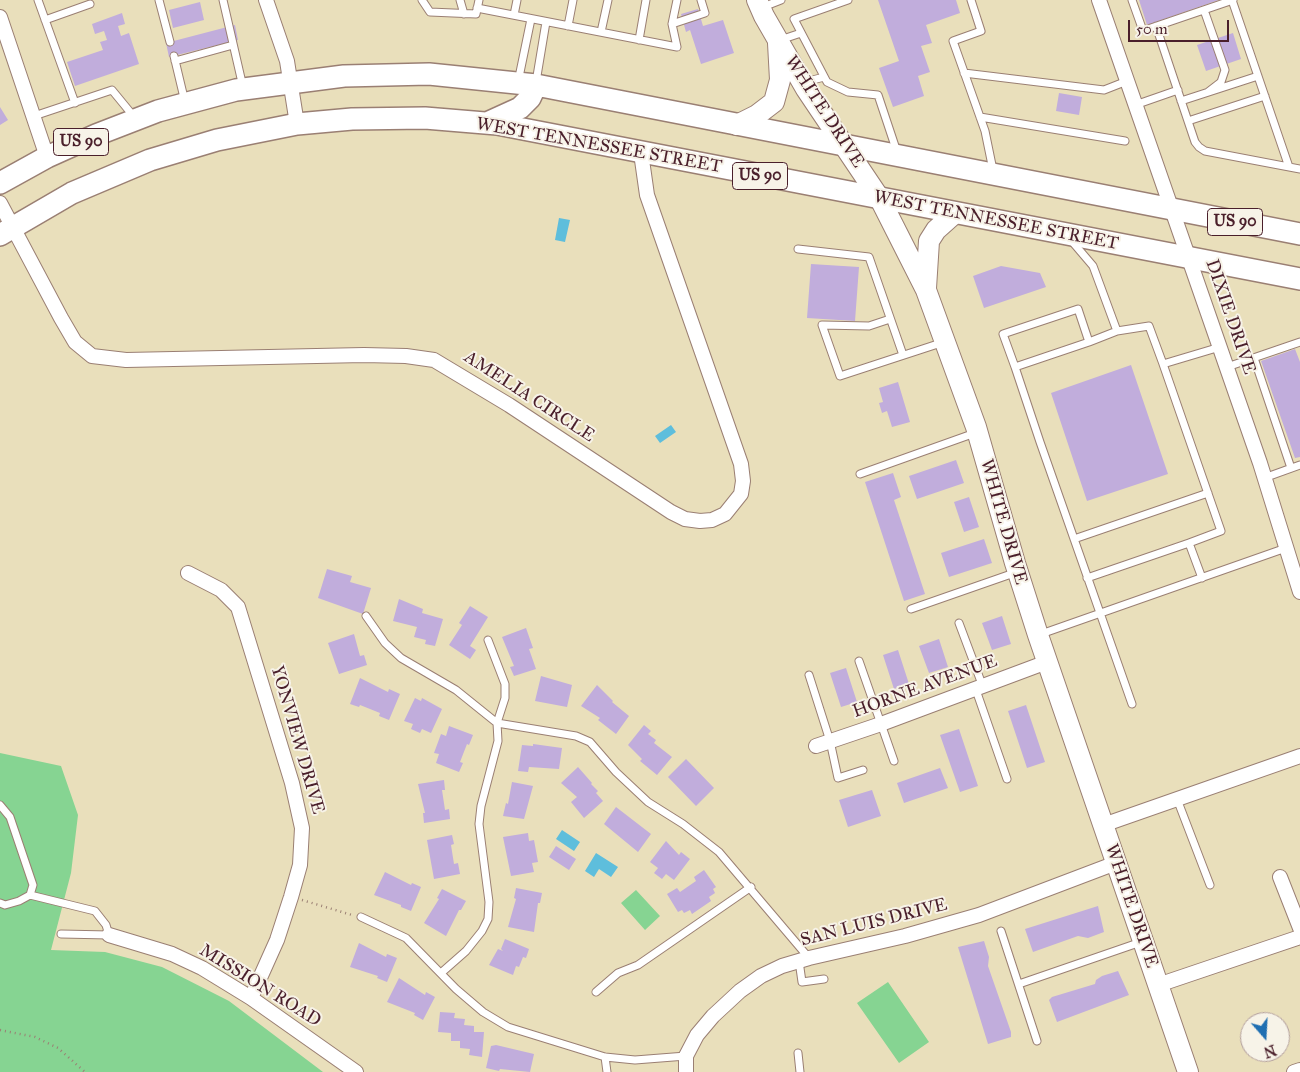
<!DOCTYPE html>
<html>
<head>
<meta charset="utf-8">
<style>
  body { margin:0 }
  #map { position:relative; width:1300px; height:1072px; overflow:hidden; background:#e9dfbb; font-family:"IM FELL Great Primer",serif }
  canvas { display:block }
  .north { position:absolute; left:1240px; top:1012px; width:50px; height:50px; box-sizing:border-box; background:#f7f3e8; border:1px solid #b29e9c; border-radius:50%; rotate:161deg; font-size:14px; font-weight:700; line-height:20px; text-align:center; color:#4a1f2b }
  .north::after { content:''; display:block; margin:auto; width:18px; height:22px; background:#1f6fb2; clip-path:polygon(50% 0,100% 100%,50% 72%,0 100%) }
  .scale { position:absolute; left:1128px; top:20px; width:101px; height:22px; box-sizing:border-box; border:2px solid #4a1f2b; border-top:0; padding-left:6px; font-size:15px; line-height:18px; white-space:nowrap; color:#4a1f2b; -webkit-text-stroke:4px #f7f3e8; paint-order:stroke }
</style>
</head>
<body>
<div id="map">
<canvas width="1300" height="1072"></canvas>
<div class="north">N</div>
<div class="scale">50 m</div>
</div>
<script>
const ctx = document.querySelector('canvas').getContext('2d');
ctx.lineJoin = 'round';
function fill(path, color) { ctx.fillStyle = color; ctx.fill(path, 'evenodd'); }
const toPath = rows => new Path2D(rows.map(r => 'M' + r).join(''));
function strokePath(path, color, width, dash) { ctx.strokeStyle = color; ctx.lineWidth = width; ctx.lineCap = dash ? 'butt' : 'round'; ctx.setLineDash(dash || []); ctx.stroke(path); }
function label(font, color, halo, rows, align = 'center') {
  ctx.font = font + ' "IM FELL Great Primer",serif'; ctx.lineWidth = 4; ctx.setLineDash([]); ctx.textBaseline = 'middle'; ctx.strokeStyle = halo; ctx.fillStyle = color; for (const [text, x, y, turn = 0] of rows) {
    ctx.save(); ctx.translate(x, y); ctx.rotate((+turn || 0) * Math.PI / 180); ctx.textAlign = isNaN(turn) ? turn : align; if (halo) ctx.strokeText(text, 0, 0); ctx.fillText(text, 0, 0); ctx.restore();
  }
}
fill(toPath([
  [0,753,61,766,78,815,71,873,51,950,105,952,162,967,229,1001,323,1072,0,1072],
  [636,890,660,916,645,930,621,903],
  [888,982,929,1042,899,1063,857,1003]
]), '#86d492');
fill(toPath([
  [559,218,570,220,565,242,555,240],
  [671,425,676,432,660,443,655,436],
  [562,830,580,842,574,851,556,839],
  [596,853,618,867,611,877,599,869,594,877,585,871]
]), '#5ebedc');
fill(toPath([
  [878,0,956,0,960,13,926,25,932,43,921,46,930,72,918,76,924,96,893,107,879,68,899,61],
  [1139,0,1219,0,1147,25],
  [200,2,204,20,173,28,169,10],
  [698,9,703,26,723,20,734,53,701,64,690,30,686,32,681,14],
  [122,13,125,24,118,26,121,36,129,33,139,64,75,86,67,62,103,50,100,42,107,40,104,31,95,34,92,24],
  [235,25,238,40,169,57,166,43],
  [1233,33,1241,59,1206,71,1197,45],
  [1059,93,1082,97,1079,115,1056,111],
  [0,107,8,120,0,125],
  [811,264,859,267,855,321,807,318],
  [1001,266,1040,273,1046,287,984,308,973,276],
  [1295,349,1300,362,1300,457,1295,458,1261,361],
  [1131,365,1168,474,1087,501,1051,393],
  [898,382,910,422,892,427,887,411,882,413,879,403,883,402,879,388],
  [956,460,964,483,917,499,909,476],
  [893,473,901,497,894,500,925,594,904,601,865,482],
  [969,497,979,527,964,532,954,502],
  [984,539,992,563,949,577,941,553],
  [327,569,352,576,350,582,371,588,363,614,318,598],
  [399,599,423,609,422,613,443,619,435,646,425,644,426,640,414,637,417,627,393,621],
  [470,606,488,617,470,646,476,650,470,659,449,645,462,625,459,623],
  [1002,616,1011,644,992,650,982,623],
  [526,628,533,648,529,649,536,669,514,676,510,667,514,666,502,637],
  [354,634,360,656,364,655,367,665,339,674,328,643],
  [939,639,948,667,929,673,919,646],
  [898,650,909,684,894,689,883,655],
  [846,668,857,702,841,707,830,673],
  [541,676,572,685,567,707,535,701],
  [360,678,388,692,389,689,400,694,389,720,379,716,380,713,360,705,359,707,350,704],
  [597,685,613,701,612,702,629,716,616,734,598,720,600,718,581,706],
  [415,698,421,701,422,698,442,709,431,733,422,729,420,733,411,729,413,724,404,721],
  [1026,705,1045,762,1027,768,1008,711],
  [644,725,651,731,648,734,656,740,654,743,672,757,657,775,640,761,642,759,628,745],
  [449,726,473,735,469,745,467,744,460,762,463,763,459,772,436,763,439,754,434,753,441,734,446,736],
  [959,729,978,786,960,792,940,735],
  [533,744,562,748,559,769,529,767,528,772,518,771,522,745,533,746],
  [686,759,714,788,696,806,668,777],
  [578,767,592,783,591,784,598,791,596,793,603,801,584,818,571,802,577,797,561,783],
  [940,768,948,788,904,803,897,783],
  [444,780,445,790,442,790,445,810,449,809,450,819,424,823,423,813,425,813,418,784],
  [512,782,533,786,524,819,503,816,506,803,508,804],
  [872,790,881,816,848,827,839,800],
  [616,807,651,834,638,852,604,824],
  [528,833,529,841,534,840,538,862,532,863,534,872,511,876,503,837],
  [452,835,454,844,451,845,454,864,458,863,460,874,434,879,427,840],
  [666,841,679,855,681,852,690,859,674,880,666,874,662,879,654,873,658,868,650,862],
  [556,846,576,859,569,870,549,857],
  [704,870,716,887,713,889,715,893,709,897,711,901,692,914,690,910,684,913,682,910,678,912,667,894,677,888,680,892,696,881,694,877],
  [385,872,411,885,412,883,421,887,411,911,401,907,401,905,374,895],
  [516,888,542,893,540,903,538,903,534,932,508,927,516,899,514,898],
  [442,889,466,901,461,910,459,910,446,936,424,923,439,899,437,898],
  [1098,906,1104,932,1088,938,1078,936,1033,952,1025,929],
  [505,939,529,949,526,958,523,957,519,967,516,966,513,975,489,965,498,949,503,951,501,949],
  [984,941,989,957,988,966,1011,1032,1011,1037,988,1044,958,947],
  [359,943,386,957,387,954,397,958,387,982,377,978,378,976,350,967],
  [1118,971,1129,995,1057,1022,1049,1000,1052,997,1095,984,1096,980,1102,976],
  [399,978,425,995,426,992,435,997,423,1020,414,1015,415,1013,387,1002],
  [440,1012,455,1013,454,1018,465,1019,464,1025,474,1026,474,1032,484,1032,482,1057,469,1055,470,1049,460,1048,460,1041,451,1041,451,1033,438,1032],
  [496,1045,534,1054,530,1072,500,1069,499,1071,486,1068,491,1046]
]), '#c1addc');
const lane = toPath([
  [38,0,75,103],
  [159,0,170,42],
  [223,0,243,87],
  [422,0,430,12,476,14,479,0],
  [460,0,464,14],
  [848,0,794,19,827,82,848,92,878,95,897,152],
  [971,0,981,31,953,41,985,131,993,170],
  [1132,0,1142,28,1145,30,1233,0],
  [1232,0,1289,167],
  [763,7,781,0],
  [477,8,677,47,672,24,677,0],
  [1204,10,1225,70,1221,82,1208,92],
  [514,15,517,0],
  [45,20,90,4],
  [672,24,705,13,701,0],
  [568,26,573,0],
  [1156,26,1195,142,1199,147,1205,151,1300,169],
  [601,32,608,0],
  [639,40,646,0],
  [780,40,801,33],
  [174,56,185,102],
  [175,61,233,45],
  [964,73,1104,90,1127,81],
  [518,82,531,19],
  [536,82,546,22],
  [805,82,824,77],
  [1181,101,1258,76],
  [1135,105,1178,90],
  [34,116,112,90,135,118],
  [980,117,1125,141],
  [1188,121,1265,96],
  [1070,239,1093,266,1117,331],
  [798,249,869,257,903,355],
  [890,319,869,326,822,325,840,376,944,342],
  [1089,342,1078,309,1003,334,1015,367,1089,342,1117,331,1149,326,1163,364,1220,347],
  [1254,358,1291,468],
  [1163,364,1221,531,1189,543,1202,578],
  [1015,367,1040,442,1132,704],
  [1227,367,1300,342],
  [860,474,975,433],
  [1264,478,1300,465],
  [1074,539,1208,493],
  [1087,578,1189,543],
  [911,609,1017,572],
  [366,616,385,643,401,658,456,690,497,723,576,736,590,742,616,772,648,802,683,824,719,852,809,958],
  [959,623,983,687],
  [1041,634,1286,548],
  [859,661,894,761],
  [809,675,830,741,838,778,863,770],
  [976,690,1007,779],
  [1177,799,1210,885],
  [0,805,10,817,33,885,30,895,19,901,5,905,0,903],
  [30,895,95,911,106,925,109,935,61,934],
  [361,917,406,938,456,989,483,1012,508,1027,605,1057,635,1060,686,1056],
  [1001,931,1037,1041],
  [799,961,802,982,824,979],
  [441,973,466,951,482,931,488,919,489,902,479,824,481,806,498,741,497,723,505,698,505,684,488,640],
  [1019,984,1141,942],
  [596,992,618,973,638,965,751,887],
  [798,1053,800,1072],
  [605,1057,607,1072]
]);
const street = toPath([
  [266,0,287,61,297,124],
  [1099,0,1260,463,1300,592],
  [0,17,47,157],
  [0,203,61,318,75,342,92,356,126,360,364,355,406,356,434,360,509,405,671,512,685,519,700,521,712,520,725,514,741,494,743,481,741,464,647,195,641,153],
  [188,573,221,590,238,607,292,783,302,828,300,865,291,897,277,940,251,998],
  [816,746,881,724,1047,662],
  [1103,825,1300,756],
  [1280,877,1300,928],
  [109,935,172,954,202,968,251,998,356,1072],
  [1158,985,1300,937],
  [686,1072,686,1056,697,1035,713,1016,740,991,761,976,782,966,809,958,905,936,979,915,1116,863],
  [1294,1072,1300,1070]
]);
const secondary = toPath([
  [757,0,764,16,806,89,880,199,926,290,976,427,1015,563,1038,635,1188,1072],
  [737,125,757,115,774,102,780,80,778,43],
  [926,288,929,241,936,230,955,213]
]);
const primary = toPath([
  [487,123,520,108,530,98,536,85],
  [0,183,47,157,96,135,158,111,236,90,344,76,429,74,536,85,1300,234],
  [0,235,72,193,150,160,217,140,297,124,352,119,425,118,497,124,1300,279]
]);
strokePath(lane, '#9a7f73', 9);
strokePath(street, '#9a7f73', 16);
strokePath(secondary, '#9a7f73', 22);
strokePath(primary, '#9a7f73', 24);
strokePath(toPath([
  [302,900,352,915],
  [0,1030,35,1037,58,1048,85,1072]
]), '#9a7f73', 2.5, [1, 4]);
strokePath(lane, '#fff', 7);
strokePath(street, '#fff', 14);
strokePath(secondary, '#fff', 20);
strokePath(primary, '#fff', 21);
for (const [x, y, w] of [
  [81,142,55],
  [760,176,55],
  [1235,222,55]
]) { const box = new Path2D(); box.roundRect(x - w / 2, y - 13.5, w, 27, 4); ctx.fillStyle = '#f7f3e8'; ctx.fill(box); strokePath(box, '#4a1f2b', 1); }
label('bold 16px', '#4a1f2b', null, [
  ["US 90",81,142],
  ["US 90",760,176],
  ["US 90",1235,222]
]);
label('18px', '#4a1f2b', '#f7f3e8', [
  ["WHITE DRIVE",824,112,57],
  ["WEST TENNESSEE STREET",599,146,10],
  ["WEST TENNESSEE STREET",996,221,11],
  ["DIXIE DRIVE",1230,317,71],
  ["AMELIA CIRCLE",529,397,33],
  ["WHITE DRIVE",1003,522,74],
  ["HORNE AVENUE",925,687,-20],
  ["YONVIEW DRIVE",297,740,74],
  ["WHITE DRIVE",1131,906,71],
  ["SAN LUIS DRIVE",874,923,-14],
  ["MISSION ROAD",260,986,32]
]);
</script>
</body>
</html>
